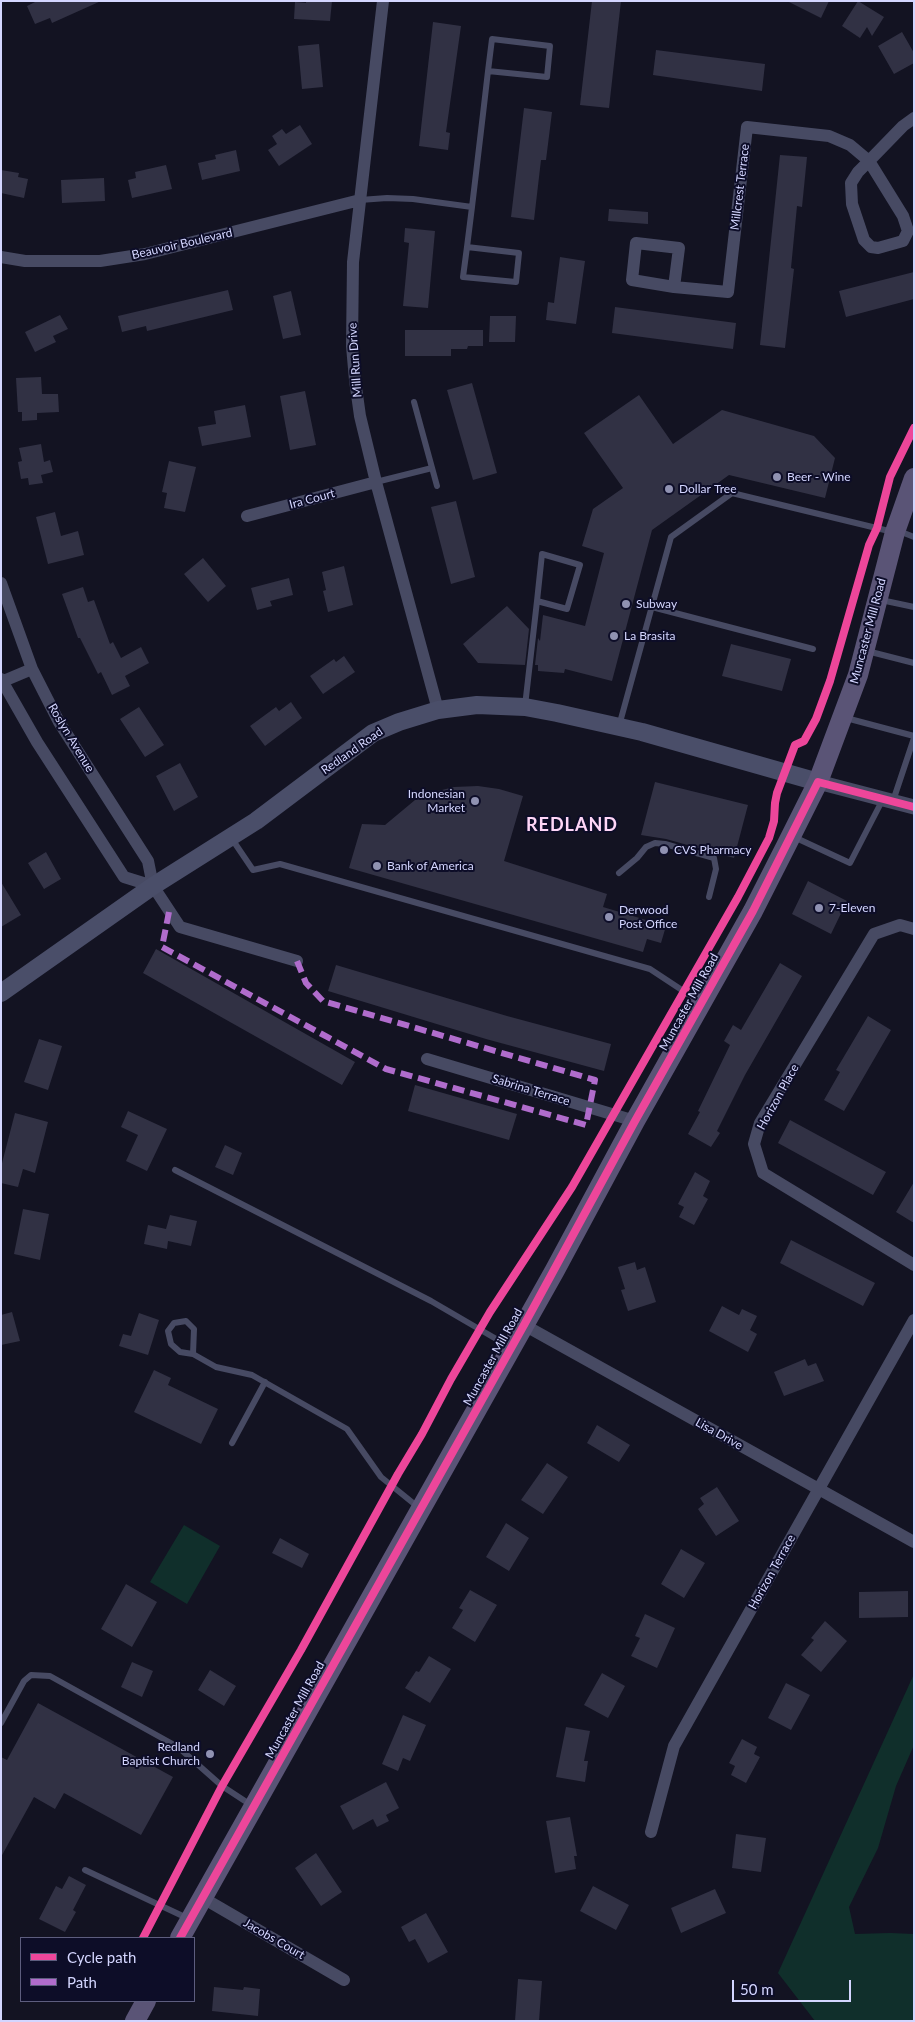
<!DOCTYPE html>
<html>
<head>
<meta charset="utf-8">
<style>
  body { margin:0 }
  #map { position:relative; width:915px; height:2022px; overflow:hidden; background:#131322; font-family:Lato,sans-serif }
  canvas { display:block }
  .frame { position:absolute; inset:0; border:2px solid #d4d6ff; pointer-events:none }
  .legend { position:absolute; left:20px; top:1937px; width:175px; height:65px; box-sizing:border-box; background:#0d0d28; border:1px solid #5d5d7e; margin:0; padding:6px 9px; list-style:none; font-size:15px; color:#d4d6ff }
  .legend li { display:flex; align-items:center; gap:10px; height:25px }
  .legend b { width:25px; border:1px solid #5d5d7e }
  .scale { position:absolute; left:732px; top:1980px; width:119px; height:22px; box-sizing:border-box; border:2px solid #d4d6ff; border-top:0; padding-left:6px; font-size:15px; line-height:18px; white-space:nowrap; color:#d4d6ff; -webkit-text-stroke:4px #0d0d28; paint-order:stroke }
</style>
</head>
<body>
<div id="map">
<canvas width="915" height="2022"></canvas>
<div class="frame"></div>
<ul class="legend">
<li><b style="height:6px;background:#ed469a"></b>Cycle path</li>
<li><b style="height:6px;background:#b06ccc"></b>Path</li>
</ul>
<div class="scale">50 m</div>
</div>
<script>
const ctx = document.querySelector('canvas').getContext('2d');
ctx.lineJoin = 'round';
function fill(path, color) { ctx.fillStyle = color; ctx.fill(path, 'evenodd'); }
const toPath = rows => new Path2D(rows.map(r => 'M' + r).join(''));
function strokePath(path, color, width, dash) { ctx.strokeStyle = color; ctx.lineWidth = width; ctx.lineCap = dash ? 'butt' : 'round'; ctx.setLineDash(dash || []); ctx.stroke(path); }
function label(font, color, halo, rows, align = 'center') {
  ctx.font = font + ' Lato,sans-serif'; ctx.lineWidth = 4; ctx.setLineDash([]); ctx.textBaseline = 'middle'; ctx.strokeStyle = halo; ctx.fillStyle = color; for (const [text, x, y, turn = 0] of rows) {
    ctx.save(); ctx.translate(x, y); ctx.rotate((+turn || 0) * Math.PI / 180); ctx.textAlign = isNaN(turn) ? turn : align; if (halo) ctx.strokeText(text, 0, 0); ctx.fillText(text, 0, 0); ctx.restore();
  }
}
fill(toPath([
  [184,1525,220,1546,187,1604,150,1582],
  [914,1674,914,1745,896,1786,878,1848,849,1907,855,1934,890,1933,914,1934,914,2021,815,2021,778,1973]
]), '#102f2b');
fill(toPath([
  [37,1,101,1,52,23,50,18,35,24,27,6],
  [306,1,332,1,330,21,294,19,295,2,306,3],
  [592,1,621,1,609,108,580,105],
  [787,1,829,1,821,18],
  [858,1,884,17,872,36,867,27,860,38,842,26],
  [433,22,461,26,446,132,450,133,448,150,419,146],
  [902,32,914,53,914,63,894,74,878,46],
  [319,44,323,87,302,89,298,46],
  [656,50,765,64,762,91,653,75],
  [524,108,552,112,546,160,541,160,534,220,511,217],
  [300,125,312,144,279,166,268,150,277,144,272,136,282,129,286,134],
  [236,150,240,171,202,180,198,163,216,159,215,155],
  [780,155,807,157,802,207,797,206,791,268,794,269,785,348,760,345],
  [166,165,172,189,132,198,128,180,136,178,135,172],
  [1,170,19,173,18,177,28,179,24,198,1,193],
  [104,178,105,201,62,203,61,180],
  [609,209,648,212,648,224,608,221],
  [405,228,435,231,428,308,403,306,409,243,404,242],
  [560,257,585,261,576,324,546,320,548,302,554,303],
  [914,272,914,299,846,317,839,291],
  [228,290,233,310,147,331,146,326,122,332,118,316],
  [291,291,301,335,283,339,273,296],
  [615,307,736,323,733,349,612,333],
  [60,315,68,329,53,336,56,342,35,352,25,332],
  [490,316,516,316,515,342,489,342],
  [405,330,483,330,483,346,468,346,467,349,451,349,451,356,405,356],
  [41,377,42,394,58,394,59,412,37,413,37,420,22,421,22,412,18,412,16,378],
  [472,383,497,473,473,480,447,390],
  [305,391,316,445,290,450,280,396],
  [639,395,673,444,722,410,814,436,835,458,825,498,729,475,652,530,612,681,565,669,564,673,538,671,538,665,535,665,538,638,540,641,543,615,585,626,604,553,582,546,593,509,623,488,584,433],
  [245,405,251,437,202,446,198,427,216,424,214,411],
  [41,444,44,462,50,460,53,472,41,475,43,483,29,485,28,478,21,479,18,462,22,461,19,448],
  [169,461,196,467,185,512,164,508,167,493,162,492],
  [456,501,475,577,451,584,431,507],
  [55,512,61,536,78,531,84,555,48,564,36,517],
  [203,558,226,586,208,602,184,574],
  [344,566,353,605,328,612,323,591,326,590,322,572],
  [289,578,293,595,270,601,272,606,257,610,251,588],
  [83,587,88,602,94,600,110,644,113,642,121,658,141,647,149,663,125,676,130,686,112,695,101,672,98,674,80,638,78,638,62,594],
  [507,606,529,629,525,665,478,663,463,644],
  [731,644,791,659,782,691,722,676],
  [344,656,355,672,323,694,310,676,334,659,336,662],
  [291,702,302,718,265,746,250,726,276,707,279,711],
  [139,707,164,745,145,757,120,719],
  [180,763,198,797,174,811,156,776],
  [655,782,748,805,734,858,666,839,641,835],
  [478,786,499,789,523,796,504,861,607,894,603,907,666,926,661,943,647,939,643,952,349,868,362,824,385,825,415,800,434,792,454,787],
  [46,852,61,879,44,889,28,863],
  [808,881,847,901,831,934,792,914],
  [1,882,21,915,1,927],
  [156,949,355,1062,342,1085,143,973],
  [780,963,802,976,745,1075,717,1131,720,1133,711,1147,688,1134,700,1112,698,1111,730,1045,724,1041,733,1025,741,1030],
  [336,965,507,1016,611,1044,604,1071,486,1039,328,991],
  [868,1016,891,1030,844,1111,824,1100,840,1072,836,1070],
  [39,1039,62,1046,48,1090,24,1082],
  [415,1085,517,1114,509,1140,408,1111],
  [128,1111,167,1129,147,1171,126,1161,138,1135,121,1127],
  [15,1113,48,1122,35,1173,23,1169,18,1187,1,1183,1,1167],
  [790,1120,886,1172,873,1195,778,1143],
  [225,1145,242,1153,233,1175,215,1167],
  [695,1172,710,1181,703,1196,708,1199,694,1225,679,1217,684,1207,678,1204],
  [914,1182,914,1223,896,1212],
  [23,1209,49,1214,40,1260,14,1254],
  [170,1215,197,1221,191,1246,168,1241,167,1249,144,1244,148,1225,166,1229],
  [791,1240,875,1283,863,1306,780,1263],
  [635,1262,637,1270,645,1267,656,1302,628,1311,621,1290,625,1289,618,1267],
  [722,1306,739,1315,742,1309,757,1316,750,1330,757,1334,748,1352,709,1331],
  [12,1312,20,1341,1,1345,1,1315],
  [139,1313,159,1320,148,1355,119,1346,123,1334,131,1336],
  [805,1359,808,1366,816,1363,824,1381,784,1396,774,1372],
  [154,1370,171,1378,168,1385,218,1409,201,1444,134,1412],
  [597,1425,630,1445,619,1462,587,1443],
  [547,1463,568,1477,543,1514,521,1500],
  [717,1487,739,1521,716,1536,698,1509,704,1504,700,1498],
  [506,1523,529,1538,509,1571,486,1557],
  [280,1538,309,1554,302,1568,272,1553],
  [681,1549,705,1563,684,1598,661,1584],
  [126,1584,157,1602,132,1647,101,1629],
  [470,1590,497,1605,475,1642,452,1628,463,1610,459,1608],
  [908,1591,908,1617,859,1618,859,1592],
  [645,1614,675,1628,657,1668,631,1656,640,1638,635,1636],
  [825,1621,847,1641,821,1672,801,1655,814,1640,811,1638],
  [429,1656,451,1669,430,1703,405,1688,416,1671,419,1672],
  [132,1662,153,1671,142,1697,121,1687],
  [210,1670,236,1686,224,1706,198,1690],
  [602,1673,625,1686,608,1718,584,1705],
  [786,1683,810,1695,791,1730,768,1718],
  [38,1703,173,1777,141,1835,64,1793,55,1809,34,1797,1,1857,1,1757,7,1760],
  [403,1715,426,1725,410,1761,403,1758,398,1771,382,1764],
  [566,1727,590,1731,584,1761,588,1761,585,1782,556,1777],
  [742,1739,757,1747,754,1754,760,1757,746,1783,731,1775,735,1766,729,1763],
  [386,1782,399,1808,386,1815,389,1821,377,1827,373,1819,353,1830,340,1806],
  [570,1817,577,1856,574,1856,576,1869,555,1873,546,1821],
  [736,1834,766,1838,761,1872,732,1868],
  [316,1853,342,1892,321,1906,295,1868],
  [69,1876,86,1885,73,1910,76,1912,65,1932,39,1919,56,1886,62,1889],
  [593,1886,629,1905,616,1930,580,1911],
  [715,1889,726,1913,681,1933,671,1908],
  [426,1913,448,1952,428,1963,415,1939,409,1942,401,1927],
  [518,1979,542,1981,539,2021,515,2021],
  [214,1987,243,1990,244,1987,260,1989,258,2016,212,2011]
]), '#313144');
strokePath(toPath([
  [360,200,387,198,413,199,472,207],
  [467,247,519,253,516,282,463,277,467,247,472,207,483,114,488,71,492,39,550,46,547,77,488,71],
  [414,402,437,486],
  [376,482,432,468],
  [899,531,914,537],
  [881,600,914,607],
  [652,607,813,649],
  [867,651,914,663],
  [525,706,537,601,542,554,580,565,567,609,537,601],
  [846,718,914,736],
  [619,726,671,537,732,493,893,532],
  [893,801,914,738],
  [794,837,850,863,883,799],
  [232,839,253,870,280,864,650,969,700,1002],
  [619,873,637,858,646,847,655,843,665,844,714,858,716,869,709,897],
  [175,1170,431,1301,510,1347],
  [193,1354,194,1329,186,1321,174,1323,168,1331,171,1344,180,1352,193,1354,216,1367,252,1375,347,1429,381,1477,418,1507],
  [232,1443,265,1382],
  [1,1723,24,1681,31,1675,50,1676,178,1747,222,1786,251,1805],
  [85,1870,187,1918]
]), '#474a63', 6);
strokePath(toPath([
  [383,1,353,262,352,346,355,380,360,416,376,482,438,710],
  [869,161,903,216,908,231,903,241,878,248,871,247,864,240,852,204,851,183,858,172,869,161],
  [1,257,25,261,100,261,145,254,360,200],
  [674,287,679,248,636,243,632,280,674,287,728,292,747,127,829,136,850,145,869,161,903,126,914,118],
  [247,516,376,482],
  [1,583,32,669,59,722,148,861,153,886,180,927,297,961],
  [1,679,37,742,124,877,153,886],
  [1,682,32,669],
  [914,929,900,925,874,934,760,1123,754,1144,763,1173,914,1265],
  [427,1059,635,1121],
  [524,1325,914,1542],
  [651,1832,674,1746,914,1320],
  [203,1898,344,1980]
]), '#474a63', 12);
strokePath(toPath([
  [818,782,914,807]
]), '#474a63', 15);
strokePath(toPath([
  [1,993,153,886,256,821,373,733,399,722,438,710,477,705,525,707,557,713,642,732,818,782]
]), '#4a4e69', 18);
strokePath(toPath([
  [180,1938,555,1270,635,1121,753,911,786,846,818,782,858,675,895,532,914,478],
  [135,2021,146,2001]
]), '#5a5476', 20);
strokePath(toPath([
  [169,912,162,947,386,1069,586,1125,595,1080,323,1001,306,983,297,961]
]), '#b06ccc', 6, [12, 6]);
strokePath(toPath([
  [143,1938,222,1786,301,1650,398,1474,422,1434,451,1379,490,1312,572,1187,738,897,769,838,774,821,775,803,777,793,795,745,804,741,816,719,830,681,869,545,877,528,890,477,914,428],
  [180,1938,524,1325,635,1121,753,911,818,782,914,807]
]), '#ed469a', 8);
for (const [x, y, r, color] of [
  [777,477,5,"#9092b2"],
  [669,489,5,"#9092b2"],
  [626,604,5,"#9092b2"],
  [614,636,5,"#9092b2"],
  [475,801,5,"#9092b2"],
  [664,850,5,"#9092b2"],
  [377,866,5,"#9092b2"],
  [819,908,5,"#9092b2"],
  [609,917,5,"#9092b2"],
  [210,1754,5,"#9092b2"]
]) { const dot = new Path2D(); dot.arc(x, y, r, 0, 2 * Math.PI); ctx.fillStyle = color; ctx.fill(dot); strokePath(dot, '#0d0d28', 2); }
label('12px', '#d4d6ff', '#0d0d28', [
  ["Millcrest Terrace",740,187,-83],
  ["Beauvoir Boulevard",182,244,-13],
  ["Mill Run Drive",355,360,-94],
  ["Ira Court",312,499,-15],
  ["Muncaster Mill Road",868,631,-75],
  ["Roslyn Avenue",71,738,59],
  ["Redland Road",352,751,-35],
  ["Muncaster Mill Road",689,1002,-61],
  ["Sabrina Terrace",531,1090,17],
  ["Horizon Place",778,1097,-61],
  ["Muncaster Mill Road",493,1357,-61],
  ["Lisa Drive",719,1434,29],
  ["Horizon Terrace",772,1572,-61],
  ["Muncaster Mill Road",295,1710,-61],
  ["Jacobs Court",274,1939,30]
]);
label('12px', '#d4d6ff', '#0d0d28', [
  ["Beer - Wine",787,477],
  ["Dollar Tree",679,489],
  ["Subway",636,604],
  ["La Brasita",624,636],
  ["Indonesian",465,794,"right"],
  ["Market",465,808,"right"],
  ["CVS Pharmacy",674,850],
  ["Bank of America",387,866],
  ["7-Eleven",829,908],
  ["Derwood",619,910],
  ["Post Office",619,924],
  ["Redland",200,1747,"right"],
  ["Baptist Church",200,1761,"right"]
], 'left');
ctx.letterSpacing = '1px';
label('bold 18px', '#ffd6f7', '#0d0d28', [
  ["REDLAND",572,825]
]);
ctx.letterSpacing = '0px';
</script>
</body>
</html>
